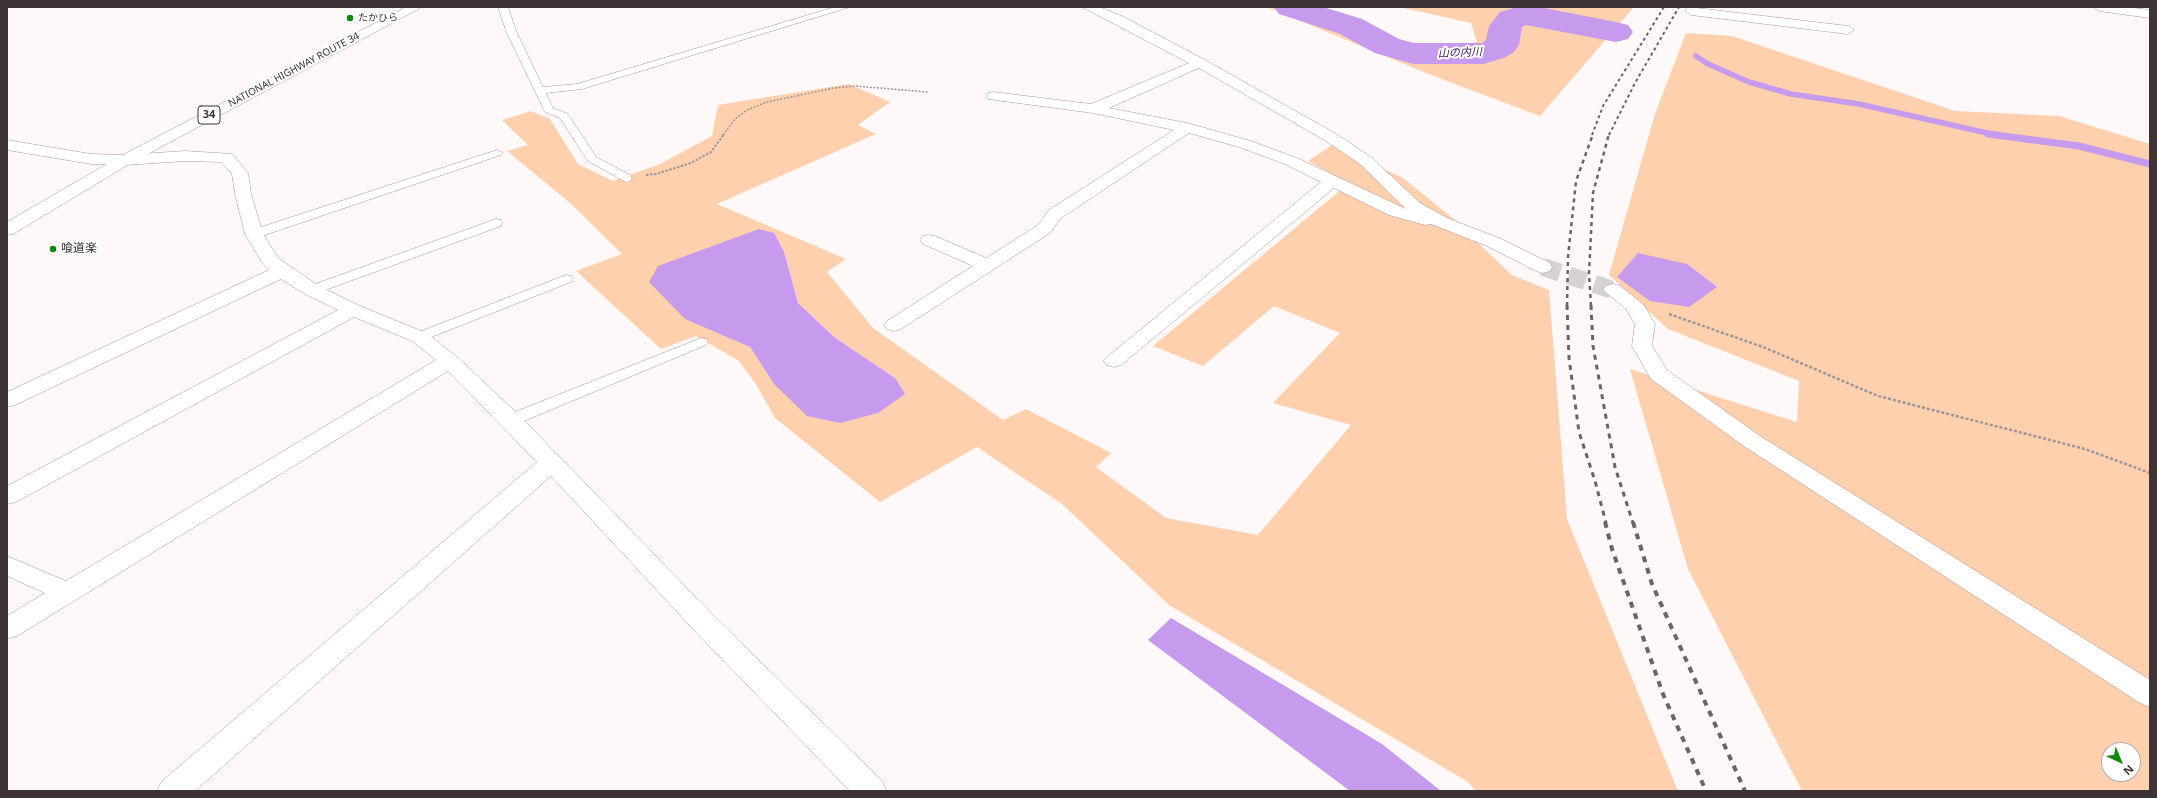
<!DOCTYPE html>
<html>
<head>
<meta charset="utf-8">
<style>
  body { margin:0 }
  #map { position:relative; width:2157px; height:798px; overflow:hidden; background:#fef8f9; font-family:"Noto Sans",sans-serif }
  canvas { display:block }
  .frame { position:absolute; inset:0; border:8px solid #3d3335; pointer-events:none }
  .north { position:absolute; left:2101px; top:742px; width:40px; height:40px; box-sizing:border-box; background:#fff; border:1px solid #b1adae; border-radius:50%; rotate:136deg; font-size:11px; font-weight:700; line-height:16px; text-align:center; color:#3d3335 }
  .north::after { content:''; display:block; margin:auto; width:14px; height:18px; background:#138a0e; clip-path:polygon(50% 0,100% 100%,50% 72%,0 100%) }
</style>
</head>
<body>
<div id="map">
<canvas width="2157" height="798"></canvas>
<div class="frame"></div>
<div class="north">N</div>
</div>
<script>
const ctx = document.querySelector('canvas').getContext('2d');
ctx.lineJoin = 'round';
function fill(path, color) { ctx.fillStyle = color; ctx.fill(path, 'evenodd'); }
const toPath = rows => new Path2D(rows.map(r => 'M' + r).join(''));
function strokePath(path, color, width, dash) { ctx.strokeStyle = color; ctx.lineWidth = width; ctx.lineCap = dash ? 'butt' : 'round'; ctx.setLineDash(dash || []); ctx.stroke(path); }
function label(font, color, halo, rows, align = 'center') {
  ctx.font = font + ' "Noto Sans","Noto Sans JP",sans-serif'; ctx.lineWidth = 4; ctx.setLineDash([]); ctx.textBaseline = 'middle'; ctx.strokeStyle = halo; ctx.fillStyle = color; for (const [text, x, y, turn = 0] of rows) {
    ctx.save(); ctx.translate(x, y); ctx.rotate((+turn || 0) * Math.PI / 180); ctx.textAlign = isNaN(turn) ? turn : align; if (halo) ctx.strokeText(text, 0, 0); ctx.fillText(text, 0, 0); ctx.restore();
  }
}
fill(toPath([
  [1267,7,1320,7,1402,42,1444,48,1477,42,1471,23,1399,7,1634,7,1540,116,1426,73],
  [1686,33,1732,36,1955,111,2059,116,2150,144,2150,791,1802,791,1688,569,1630,369,1797,422,1799,381,1668,329,1609,275,1655,114],
  [2109,750,2133,750,2133,774,2109,774],
  [849,84,890,102,858,125,876,134,717,204,846,259,827,272,873,328,1003,420,1026,409,1111,453,1096,467,1166,518,1258,535,1351,425,1273,403,1340,333,1274,306,1203,366,1153,346,1342,189,1348,183,1308,161,1332,145,1403,178,1465,228,1476,241,1512,275,1549,290,1567,519,1678,791,1476,791,1468,782,1169,605,1062,504,977,447,880,502,775,418,756,384,739,361,696,336,661,349,576,271,622,254,569,202,507,151,528,145,502,120,531,111,550,119,578,164,613,181,660,164,712,136,718,105],
  [784,252,798,303,834,337,895,378,774,384,750,347]
]), '#fed0ad');
fill(toPath([
  [759,229,774,233,784,252,798,303,834,337,895,378,905,394,878,413,840,423,807,416,774,384,750,347,685,319,649,282,658,266],
  [1638,253,1687,264,1717,287,1689,307,1650,301,1617,277],
  [1171,618,1382,744,1441,791,1350,791,1148,640]
]), '#c69aed');
strokePath(toPath([
  [1696,56,1708,64,1749,82,1791,94,1859,104,1996,135]
]), '#c69aed', 5.5);
strokePath(toPath([
  [1988,134,2079,146,2150,164]
]), '#c69aed', 7);
fill(toPath([
  [1274,7,1323,7,1362,19,1399,39,1414,43,1482,43,1486,40,1489,26,1500,12,1517,7,1539,7,1616,22,1628,25,1633,32,1628,39,1616,42,1526,25,1522,27,1519,45,1514,52,1506,57,1484,64,1413,64,1375,53,1338,33,1279,14,1274,7]
]), '#c69aed');
strokePath(toPath([
  [1543,267,1613,290]
]), '#d7d1d2', 18, [18, 9]);
const service = toPath([
  [498,7,508,7,516,31,543,87,577,84,835,7,850,7,582,89,546,93,553,108,568,114,596,157,630,175,632,178,630,181,626,182,588,161,560,118,545,112,506,31,498,7],
  [497,150,503,153,501,155,259,237,249,237,247,234,249,231,497,150],
  [496,219,501,220,502,223,501,226,317,293,307,293,305,290,307,287,496,219],
  [566,275,571,276,573,279,571,282,424,340,414,340,412,337,414,334,566,275],
  [701,338,706,339,708,342,706,345,517,424,505,424,503,420,505,416,701,338]
]);
const minor = toPath([
  [1082,7,1099,7,1122,16,1205,60,1338,135,1372,158,1420,203,1447,218,1499,238,1550,263,1552,267,1550,271,1543,273,1536,271,1487,246,1431,224,1425,225,1389,215,1334,188,1121,365,1114,367,1107,365,1103,361,1107,357,1321,182,1285,164,1239,147,1189,133,1061,218,1050,233,901,329,894,331,887,329,884,325,887,321,973,266,923,244,920,240,923,236,929,235,935,236,986,258,1038,225,1049,210,1174,130,1093,113,988,99,986,96,988,93,993,92,1091,104,1189,63,1082,7],
  [1199,68,1326,141,1360,164,1406,209,1297,158,1251,141,1187,123,1109,108,1199,68],
  [1688,7,1848,26,1854,30,1848,34,1691,15,1685,11,1688,7],
  [2093,7,2126,7,2150,10,2150,18,2099,11,2093,7],
  [7,140,91,154,125,155,185,151,232,154,248,173,251,194,263,234,278,258,319,286,360,306,426,333,457,357,519,415,713,615,882,781,887,791,850,791,693,629,551,476,195,791,157,791,162,781,537,462,448,371,17,636,7,639,7,616,45,593,7,576,7,556,66,581,436,360,412,341,354,317,16,502,7,504,7,486,338,310,305,294,281,279,15,405,7,407,7,392,269,270,262,262,245,234,235,194,232,174,221,162,185,161,125,165,91,164,7,150,7,140],
  [1613,284,1620,286,1644,305,1655,324,1652,346,1667,370,1760,436,2150,680,2150,707,2140,703,1744,446,1651,379,1632,346,1635,324,1626,309,1603,290,1606,286,1613,284]
]);
const trunk = toPath([
  [406,7,422,7,131,163,13,234,7,235,7,222,119,157,406,7]
]);
strokePath(service, '#ae959b', 1);
strokePath(minor, '#ae959b', 1);
strokePath(trunk, '#ae959b', 1);
strokePath(toPath([
  [723,135,735,119,747,110,767,102,834,88,855,86,928,92]
]), '#9e9698', 1.5, [2, 1.5]);
strokePath(toPath([
  [646,175,656,174,691,163,711,152,724,134]
]), '#9e9698', 2, [2.5, 1.5]);
strokePath(toPath([
  [1669,314,1763,347,1878,396,2085,449,2150,473]
]), '#9e9698', 2.5, [3, 2]);
fill(service, '#fff');
fill(minor, '#fff');
fill(trunk, '#fff');
strokePath(toPath([
  [1592,135,1603,106,1664,7],
  [1609,135,1635,83,1679,7]
]), '#6c6365', 2, [3, 3]);
strokePath(toPath([
  [1567,306,1568,257,1576,181,1593,134],
  [1591,306,1589,273,1593,193,1609,134]
]), '#6c6365', 2.5, [4, 4]);
strokePath(toPath([
  [1567,305,1569,358,1579,432,1595,481,1606,523],
  [1591,305,1593,346,1615,467,1633,523]
]), '#6c6365', 3, [5, 5]);
strokePath(toPath([
  [1605,522,1612,549,1663,694,1706,791],
  [1633,522,1652,584,1745,791]
]), '#6c6365', 4, [6, 6]);
for (const [x, y, r, color] of [
  [350,18,4,"#138a0e"],
  [53,249,4,"#138a0e"]
]) { const dot = new Path2D(); dot.arc(x, y, r, 0, 2 * Math.PI); ctx.fillStyle = color; ctx.fill(dot); strokePath(dot, '#fff', 1.5); }
label('10px', '#3d3335', '#fff', [
  ["たかひら",358,18]
], 'left');
label('10px', '#3d3335', '#fff', [
  ["NATIONAL HIGHWAY ROUTE 34",294,70,-28]
]);
label('italic 11px', '#3c1058', '#fff', [
  ["山の内川",1460,53,-2]
]);
for (const [x, y, w] of [
  [209,115,22]
]) { const box = new Path2D(); box.roundRect(x - w / 2, y - 9, w, 18, 3); ctx.fillStyle = '#fff'; ctx.fill(box); strokePath(box, '#3d3335', 1); }
label('bold 11px', '#3d3335', null, [
  ["34",209,115]
]);
label('12px', '#3d3335', '#fff', [
  ["喰道楽",61,249]
], 'left');
</script>
</body>
</html>
